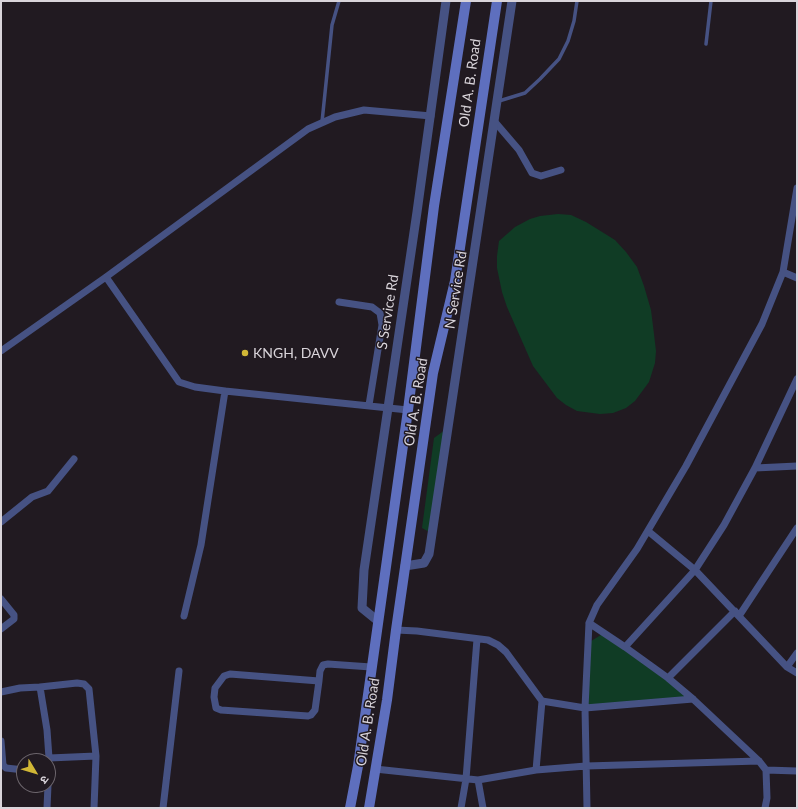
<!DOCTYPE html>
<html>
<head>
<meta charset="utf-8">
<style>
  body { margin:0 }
  #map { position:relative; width:798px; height:809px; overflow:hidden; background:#211a21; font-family:Lato,"Noto Sans Devanagari",sans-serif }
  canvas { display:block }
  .frame { position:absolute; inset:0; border:2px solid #d9d4da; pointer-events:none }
  .north { position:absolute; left:16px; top:753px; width:40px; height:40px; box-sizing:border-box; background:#211a21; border:1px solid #6b646b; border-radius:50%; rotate:128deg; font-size:11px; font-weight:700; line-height:16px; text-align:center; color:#d9d4da }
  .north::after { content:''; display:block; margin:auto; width:14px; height:18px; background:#d1b736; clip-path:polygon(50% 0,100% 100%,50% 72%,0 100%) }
</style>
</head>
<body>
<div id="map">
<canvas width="798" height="809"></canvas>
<div class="frame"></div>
<div class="north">उ</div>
</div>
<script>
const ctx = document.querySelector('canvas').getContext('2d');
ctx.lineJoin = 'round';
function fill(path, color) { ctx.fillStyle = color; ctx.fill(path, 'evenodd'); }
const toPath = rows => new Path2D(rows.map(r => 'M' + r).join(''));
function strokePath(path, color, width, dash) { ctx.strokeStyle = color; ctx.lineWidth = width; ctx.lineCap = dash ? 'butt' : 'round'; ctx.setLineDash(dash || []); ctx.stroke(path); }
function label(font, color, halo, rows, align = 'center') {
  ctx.font = font + ' Lato,sans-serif'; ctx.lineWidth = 3; ctx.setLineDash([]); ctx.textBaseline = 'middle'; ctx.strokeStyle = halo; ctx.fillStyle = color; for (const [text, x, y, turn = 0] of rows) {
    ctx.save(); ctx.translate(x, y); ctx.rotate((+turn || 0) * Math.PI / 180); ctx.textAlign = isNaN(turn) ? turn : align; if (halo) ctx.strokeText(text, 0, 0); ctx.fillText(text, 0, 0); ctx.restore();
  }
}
fill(toPath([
  [558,214,571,215,586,222,615,240,626,252,637,267,644,286,651,310,654,334,656,351,655,363,649,382,635,401,626,408,613,413,600,414,577,411,566,405,557,398,533,366,507,307,502,292,497,268,497,256,499,241,515,227,530,219,540,216],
  [449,427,433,534,422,528,434,438],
  [604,633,693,699,585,708,588,643]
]), '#103c25');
strokePath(toPath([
  [706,44,711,1],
  [499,101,525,93,540,79,559,59,568,41,574,21,577,1],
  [322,122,332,25,339,1]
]), '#465283', 3.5);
strokePath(toPath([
  [495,122,519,150,532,173,541,176,561,170],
  [783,272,797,278],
  [106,277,179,382,195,387,225,391,408,410],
  [339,302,372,307,380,313,382,325,369,405],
  [1,351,106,277,308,129,335,117,364,110,431,116],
  [755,468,797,466],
  [1,522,32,497,48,491,74,459],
  [648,531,695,570,787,667,797,673],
  [1,599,14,615,14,619,1,629],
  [184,616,201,545,225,391],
  [739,616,797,528],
  [589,623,625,647,668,678,693,699,759,761,766,770,767,798,765,808],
  [396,630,417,631,488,640,498,645,506,652,542,701,585,708,693,699],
  [625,647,695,570,724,525,755,468,797,379],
  [787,667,797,653],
  [668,678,735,611],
  [319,681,230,674,224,676,215,688,214,697,216,708,221,710,308,716,311,715,315,710,319,681,320,671,323,665,328,664,371,667],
  [1,692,20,688,40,687],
  [1,741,3,765,6,768,24,770],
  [49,758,96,756],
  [375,769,478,780,536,770,586,766,759,761],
  [536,770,542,701],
  [766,770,797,771],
  [48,771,49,758,47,730,40,687,77,683,84,684,89,689,96,756,94,808],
  [478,780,483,808],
  [47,808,48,785],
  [163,808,179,671],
  [461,808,466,779,477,639],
  [587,808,585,708,589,623,597,605,637,549,686,466,762,324,783,272,797,188]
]), '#465283', 7);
strokePath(toPath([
  [405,566,424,563,429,554,512,1],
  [378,621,362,608,364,570,417,212,446,1]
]), '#465283', 9);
strokePath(toPath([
  [350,808,358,766,408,410,434,206,466,1],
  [369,808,387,700,396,630,433,373,455,281,497,1]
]), '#5e6fbe', 10);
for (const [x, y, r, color] of [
  [245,353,4,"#d1b736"]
]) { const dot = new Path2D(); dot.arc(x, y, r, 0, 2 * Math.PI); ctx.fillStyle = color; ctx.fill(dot); strokePath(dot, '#211a21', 1.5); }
label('14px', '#d9d4da', '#211a21', [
  ["Old A. B. Road",470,83,-82],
  ["N Service Rd",456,290,-81],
  ["S Service Rd",388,312,-81],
  ["Old A. B. Road",416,402,-81],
  ["Old A. B. Road",368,722,-81]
]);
label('14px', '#d9d4da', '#211a21', [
  ["KNGH, DAVV",253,353]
], 'left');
</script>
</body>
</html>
